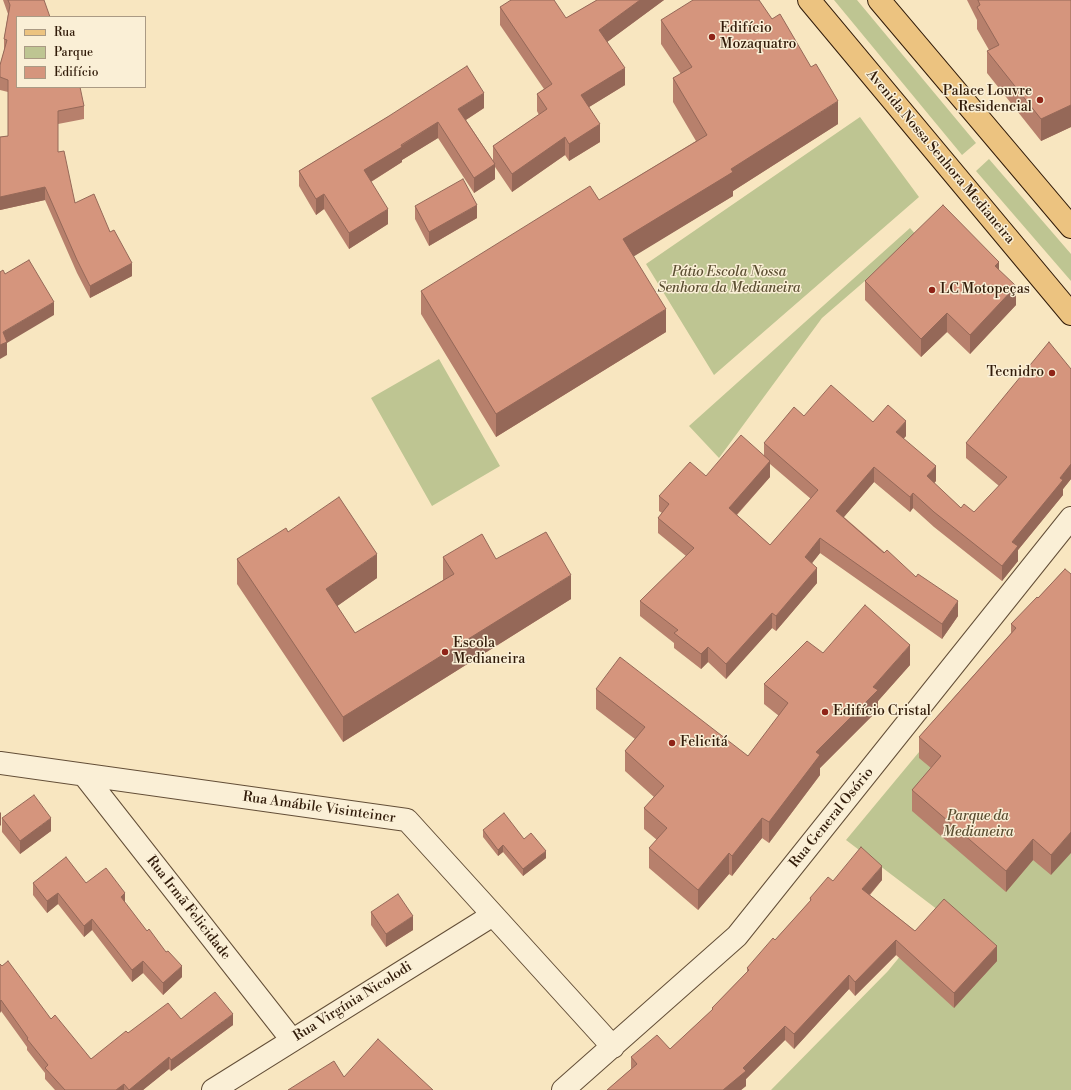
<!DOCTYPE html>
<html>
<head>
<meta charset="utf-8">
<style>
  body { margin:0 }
  #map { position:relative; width:1071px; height:1090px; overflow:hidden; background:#f8e6c0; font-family:"Libre Bodoni",serif }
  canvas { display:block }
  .legend { position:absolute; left:16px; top:16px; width:130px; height:72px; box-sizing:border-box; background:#faefd6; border:1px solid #aa9a84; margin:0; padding:5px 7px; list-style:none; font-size:12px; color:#311b09 }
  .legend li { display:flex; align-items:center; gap:8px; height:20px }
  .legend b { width:20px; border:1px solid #aa9a84 }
</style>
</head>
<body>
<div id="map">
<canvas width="1071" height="1090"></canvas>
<ul class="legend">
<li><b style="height:5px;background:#ecc380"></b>Rua</li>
<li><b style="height:11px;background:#bec592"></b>Parque</li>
<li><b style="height:11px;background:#d5957d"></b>Edifício</li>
</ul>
</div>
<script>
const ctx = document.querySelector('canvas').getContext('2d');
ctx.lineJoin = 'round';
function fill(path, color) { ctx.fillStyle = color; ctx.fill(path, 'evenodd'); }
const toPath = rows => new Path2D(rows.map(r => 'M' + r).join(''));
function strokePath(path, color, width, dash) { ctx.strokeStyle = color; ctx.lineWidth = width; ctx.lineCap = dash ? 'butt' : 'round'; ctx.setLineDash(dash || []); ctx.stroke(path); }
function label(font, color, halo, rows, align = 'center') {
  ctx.font = font + ' "Libre Bodoni",serif'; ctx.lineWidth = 3; ctx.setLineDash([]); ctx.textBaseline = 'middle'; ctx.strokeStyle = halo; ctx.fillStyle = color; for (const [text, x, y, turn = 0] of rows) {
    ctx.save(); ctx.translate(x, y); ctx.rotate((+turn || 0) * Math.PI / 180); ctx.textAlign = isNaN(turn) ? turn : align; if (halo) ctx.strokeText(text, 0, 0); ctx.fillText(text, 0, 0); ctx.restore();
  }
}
fill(toPath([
  [834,0,857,0,976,143,962,155],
  [860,117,919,197,714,375,646,264],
  [989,159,1071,254,1071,281,976,171],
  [910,228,917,236,822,318,719,458,689,426],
  [439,359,500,466,432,506,371,398],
  [1007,646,1071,701,1071,1090,771,1090,888,971,938,910,846,840]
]), '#bec592');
const minor = toPath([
  [0,763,407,820,613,1047],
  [84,775,292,1040],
  [213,1090,493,915],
  [563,1090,737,936,1071,518]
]);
const major = toPath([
  [809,0,1071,314],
  [879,0,1071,227]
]);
strokePath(minor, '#634e37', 24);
strokePath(major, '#311b09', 24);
strokePath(minor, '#faefd6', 22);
strokePath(major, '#ecc380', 22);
fill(toPath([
  [3,0,44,0,17,87,84,106,84,119,58,124,58,152,75,203,110,232,132,276,90,298,77,273,45,200,0,210,0,137,8,136,8,92,0,90,0,65,4,51,4,39,8,14],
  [597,0,664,0,607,42,625,85,589,107,600,142,569,161,565,155,512,192,495,167,495,179,474,193,438,138,402,160,402,162,371,182,388,224,349,249,324,209,316,215,299,186,299,171,389,116,484,108,466,120,493,161,493,146,539,115,537,111,537,94,544,89,500,25,500,7,566,18],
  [967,0,1071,0,1071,127,1041,141,987,73,987,51,989,50,977,29,977,20],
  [661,20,838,124,733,191,733,196,633,256,666,332,496,437,421,314,421,291,599,200,696,141,673,102,673,78,681,74,661,44],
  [415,206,477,218,429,246,415,219],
  [999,270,1016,305,970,354,947,332,921,357,865,300,865,281],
  [1071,369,1071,479,1063,489,1063,495,1018,550,1018,561,1002,581,934,527,913,508,910,512,874,482,844,517,958,616,942,639,820,553,812,563,817,583,776,631,772,628,726,679,708,662,701,669,674,648,674,643,640,616,640,601,686,556,658,533,658,518,662,513,659,511,659,496,706,476,764,455,764,443,804,416,873,422,906,436,903,439,936,481,934,483,961,508,974,512,999,486,966,458,966,443],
  [770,464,811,499,770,545,737,515,770,477],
  [288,532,377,578,337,606,355,633,443,580,443,557,496,559,571,599,343,742,237,584,237,559],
  [1065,569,1051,875,1033,860,1006,892,912,811,912,790,931,768,919,758,919,737,1011,633,1011,624,1038,598],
  [823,653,910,665,878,701,878,710,820,768,820,775,769,843,762,838,732,876,729,874,698,910,649,868,649,848,657,840,644,829,644,808,654,797,625,771,625,751,635,739,596,709,596,689,748,756,779,716,764,704,764,684],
  [2,818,51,831,20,854,2,832],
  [483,830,524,839,546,858,523,876,503,852,498,856,483,837],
  [882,880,870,895,915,931,997,961,954,1008,896,955,855,996,849,989,794,1049,785,1040,746,1079,746,1086,741,1090,607,1090,631,1069,631,1057,670,1049,712,1010,712,1008,747,972,747,968,775,940,810,901,810,898,833,881],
  [33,883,86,883,125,903,182,977,163,995,143,973,132,982,92,930,84,937,58,904,47,913,33,895],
  [371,912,413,930,386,947,371,925],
  [0,964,51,1019,91,1059,128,1033,181,1019,233,1025,171,1071,169,1069,143,1090,55,1090,45,1079,45,1073,27,1050,27,1047,1,1011,0,1013]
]), '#b7806c');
fill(toPath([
  [640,0,664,0,599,48,599,30],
  [625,68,625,85,581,112,581,95],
  [484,93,484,108,458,125,458,109],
  [838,101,838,124,733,191,733,196,623,263,623,239,731,169],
  [1071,105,1071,127,1041,141,1041,119],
  [438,122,438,138,402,160,402,162,364,186,364,170],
  [600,124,600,142,569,161,569,144],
  [565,137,565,155,512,192,512,174],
  [495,164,495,179,474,193,474,178],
  [45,187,45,200,0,210,0,197],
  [324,194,324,209,316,215,316,199],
  [477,205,477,218,429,246,429,232],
  [388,209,388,224,349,249,349,233],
  [999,262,999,281,995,266],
  [132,263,132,276,90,298,90,286],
  [1016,286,1016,305,970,354,970,335],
  [54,302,54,315,7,343,7,355,0,359,0,345,3,332],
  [666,309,666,332,496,437,496,414],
  [947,313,947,332,921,357,921,339],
  [906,421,906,436,896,447,896,432],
  [770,461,770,477,729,523,729,508],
  [1071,464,1071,479,1063,489,1063,495,1018,550,1018,561,1002,581,1002,566,1012,542,1060,478],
  [936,466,936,481,927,491,927,476],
  [874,467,874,482,836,526,836,511],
  [913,493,913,508,910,512,910,497],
  [820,538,820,553,805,572,805,557],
  [377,554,377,578,326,614,326,589],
  [817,568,817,583,776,631,776,616],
  [571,575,571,599,343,742,343,717],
  [958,601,958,616,942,639,942,624],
  [772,613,772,628,726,679,726,664],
  [910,645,910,665,878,701,878,710,820,768,820,775,769,843,769,822,816,752],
  [708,647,708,662,701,669,701,654],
  [1,812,1,825,0,826,0,813],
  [51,818,51,831,20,854,20,841],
  [762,818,762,838,732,876,732,856],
  [1071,832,1071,853,1051,875,1051,855],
  [1033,839,1033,860,1006,892,1006,871],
  [503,845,503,852,498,856,498,850],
  [546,851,546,858,523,876,523,869],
  [729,853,729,874,698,910,698,890],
  [882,866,882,880,862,903,862,889],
  [58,893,58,904,47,913,47,901],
  [125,893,125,905,121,897],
  [413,916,413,930,386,947,386,934],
  [92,919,92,930,84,937,84,926],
  [896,940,896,955,855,996,855,982],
  [997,946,997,961,954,1008,954,993],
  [143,961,143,973,132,982,132,970],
  [182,966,182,977,163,995,163,983],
  [849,975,849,989,794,1049,794,1034],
  [1,1000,1,1011,0,1013,0,1001],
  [233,1014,233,1025,171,1071,171,1060],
  [785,1026,785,1040,746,1079,746,1086,741,1090,723,1090,743,1068],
  [169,1057,169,1069,143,1090,129,1090],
  [124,1084,124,1090,116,1090]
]), '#956858');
const building = toPath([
  [8,0,44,0,50,17,17,17,17,87,80,87,84,106,58,111,58,152,64,151,75,203,94,194,110,232,114,230,132,263,90,286,77,260,45,187,0,197,0,137,8,136,8,80,0,77,0,65,7,40,4,39,10,5,8,0],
  [511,0,554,0,566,18,597,0,640,0,599,30,625,68,581,95,600,124,569,144,565,137,512,174,493,146,547,109,537,94,552,84,500,7,511,0],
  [693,0,759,0,772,19,780,14,811,67,816,64,838,101,731,169,733,172,623,239,666,309,496,414,421,291,590,186,599,200,707,135,673,78,692,67,661,20,693,0],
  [978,0,1071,0,1071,105,1041,119,987,51,999,45,977,7,980,5,978,0],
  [467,66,484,93,458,109,495,164,474,178,438,122,401,145,402,147,364,170,388,209,349,233,324,194,316,199,299,171,389,116,467,66],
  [463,179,477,205,429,232,415,206,463,179],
  [943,205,999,262,995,266,1016,286,970,335,947,313,921,339,865,281,943,205],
  [29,260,54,302,3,332,7,342,0,345,0,272,3,270,5,274,29,260],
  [1049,342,1071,369,1071,464,1060,478,1063,480,1012,542,1018,546,1002,566,934,512,913,493,910,497,874,467,836,511,884,553,887,550,916,577,918,574,958,601,942,624,820,538,805,557,817,568,776,616,772,613,726,664,708,647,701,654,674,633,678,630,640,601,694,548,658,518,669,504,659,496,690,462,706,476,741,435,770,461,729,508,770,545,818,490,764,443,794,407,804,416,831,385,873,422,888,405,906,421,896,432,936,466,927,476,961,508,964,504,974,512,1007,477,966,443,1049,342],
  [339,497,377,554,326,589,355,633,454,574,443,557,482,534,496,559,546,532,571,575,343,717,237,559,286,528,288,532,339,497],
  [1065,569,1071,574,1071,832,1051,855,1033,839,1006,871,912,790,941,756,919,737,1016,628,1011,624,1037,597,1038,598,1065,569],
  [865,605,910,645,873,687,878,690,816,752,820,755,769,822,762,818,732,856,729,853,698,890,649,848,667,828,644,808,664,786,625,751,645,727,596,689,620,657,748,756,788,703,764,684,807,641,823,653,865,605],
  [34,795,51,818,20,841,2,818,34,795],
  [504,813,524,839,531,833,546,851,523,869,503,845,498,850,483,830,504,813],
  [861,847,882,866,862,889,915,931,944,899,997,946,954,993,896,940,855,982,849,975,794,1034,785,1026,743,1068,746,1071,723,1090,607,1090,637,1064,631,1057,657,1035,670,1049,713,1009,712,1008,749,970,747,968,773,938,775,940,811,900,810,898,828,877,833,881,861,847],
  [66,857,86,883,106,868,125,893,121,897,147,931,149,929,166,952,168,951,182,966,163,983,143,961,132,970,92,919,84,926,58,893,47,901,33,883,66,857],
  [398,894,413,916,386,934,371,912,398,894],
  [8,961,51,1019,55,1015,91,1059,126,1031,128,1033,168,1003,181,1019,215,992,233,1014,171,1060,169,1057,129,1090,124,1084,116,1090,64,1090,65,1090,45,1068,48,1065,27,1039,28,1038,1,1000,0,1001,0,964,2,966,8,961],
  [378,1039,433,1090,288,1090,334,1061,344,1077,378,1039]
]);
fill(building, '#d5957d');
strokePath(building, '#956858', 1);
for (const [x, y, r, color] of [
  [712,37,4,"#8f2418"],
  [1040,100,4,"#8f2418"],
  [932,290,4,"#8f2418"],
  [1052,373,4,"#8f2418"],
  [445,652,4,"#8f2418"],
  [825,712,4,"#8f2418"],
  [672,743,4,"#8f2418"]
]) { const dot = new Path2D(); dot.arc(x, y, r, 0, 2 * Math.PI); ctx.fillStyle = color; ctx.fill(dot); strokePath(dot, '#faefd6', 1.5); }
label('14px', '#311b09', '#faefd6', [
  ["Edifício",720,29],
  ["Mozaquatro",720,45],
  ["Palace Louvre",1032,92,"right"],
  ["Residencial",1032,108,"right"],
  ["LC Motopeças",940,290],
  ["Tecnidro",1044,373,"right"],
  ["Escola",453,644],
  ["Medianeira",453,660],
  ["Edifício Cristal",833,712],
  ["Felicitá",680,743]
], 'left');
label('14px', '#311b09', '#faefd6', [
  ["Avenida Nossa Senhora Medianeira",940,157,50],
  ["Rua Amábile Visinteiner",319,808,8],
  ["Rua General Osório",832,818,-51],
  ["Rua Irmã Felicidade",188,908,52],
  ["Rua Virgínia Nicolodi",353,1002,-32]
]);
label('italic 14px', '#5b4e32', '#faefd6', [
  ["Pátio Escola Nossa",729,273],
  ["Senhora da Medianeira",729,289],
  ["Parque da",978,817],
  ["Medianeira",978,833]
]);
</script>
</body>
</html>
